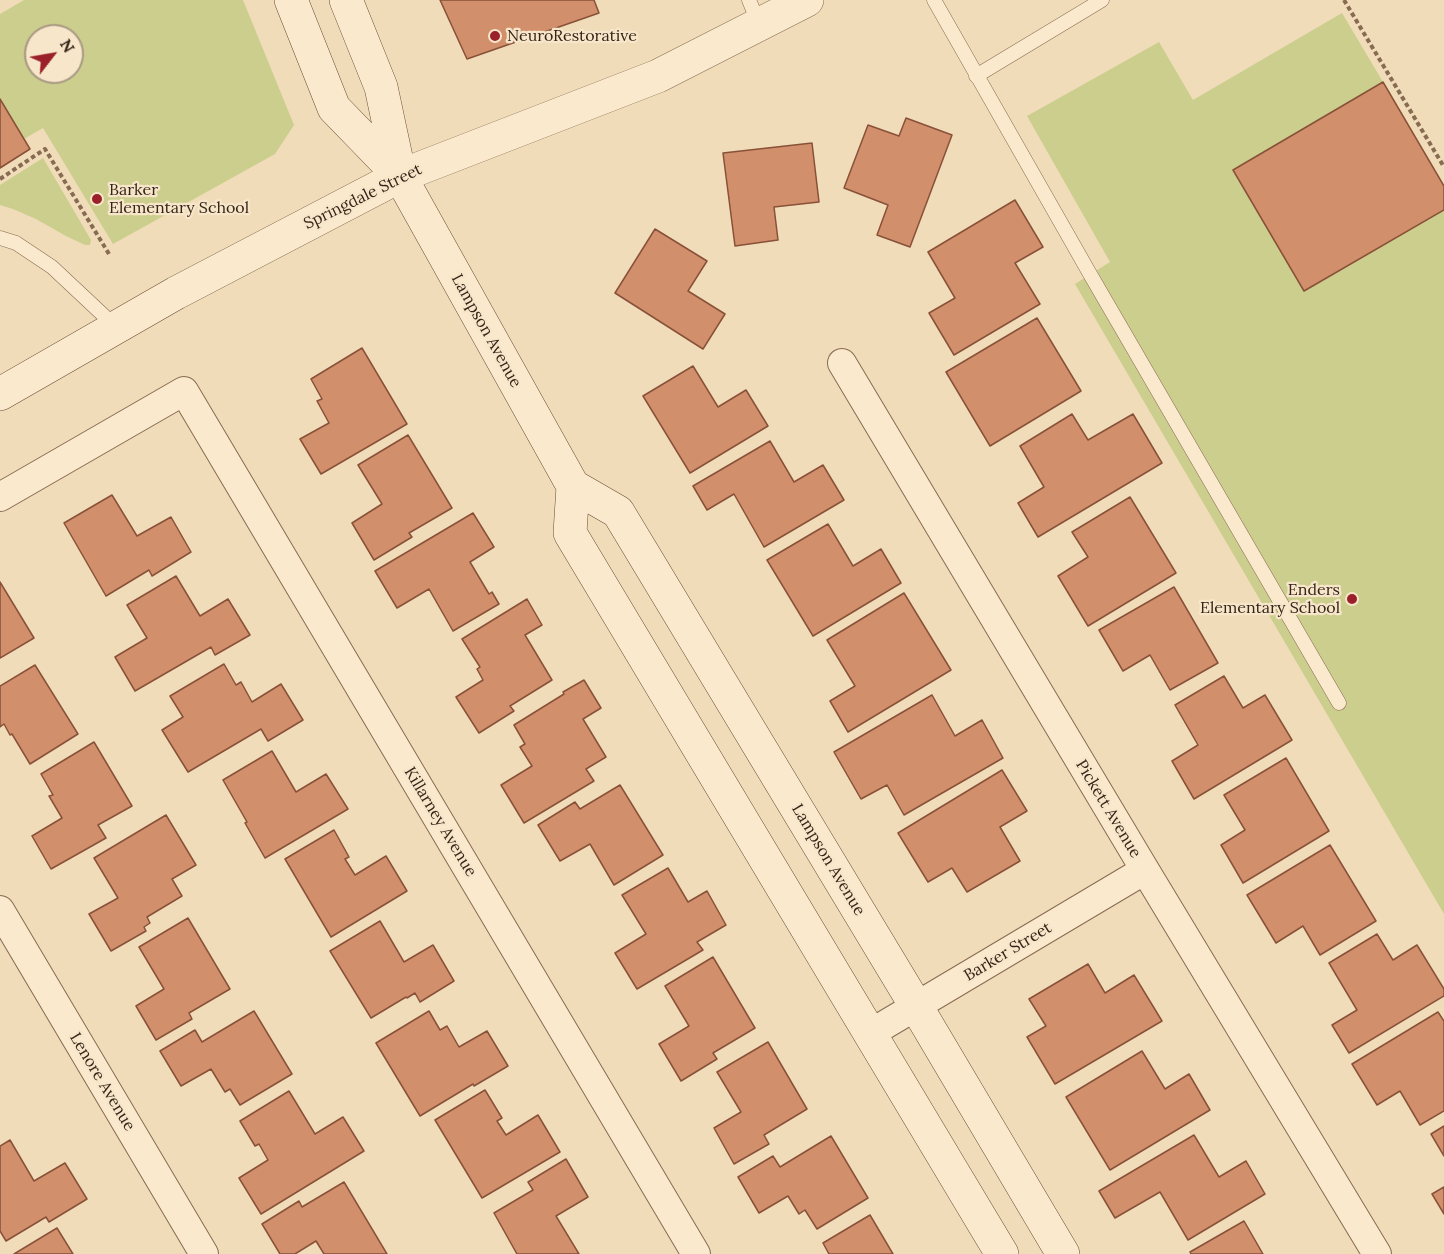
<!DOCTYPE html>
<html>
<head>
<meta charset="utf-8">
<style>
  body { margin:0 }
  #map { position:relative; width:1444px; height:1254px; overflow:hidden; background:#f0dcb9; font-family:Lora,serif }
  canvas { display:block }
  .north { position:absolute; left:24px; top:24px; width:60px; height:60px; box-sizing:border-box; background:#f7e6c9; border:2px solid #a99983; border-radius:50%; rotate:59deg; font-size:16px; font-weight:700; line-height:24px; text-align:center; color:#352519 }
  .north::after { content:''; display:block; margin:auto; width:21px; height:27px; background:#9a202a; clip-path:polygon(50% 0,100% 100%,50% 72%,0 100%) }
</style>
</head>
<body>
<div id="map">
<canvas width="1444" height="1254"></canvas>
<div class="north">N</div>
</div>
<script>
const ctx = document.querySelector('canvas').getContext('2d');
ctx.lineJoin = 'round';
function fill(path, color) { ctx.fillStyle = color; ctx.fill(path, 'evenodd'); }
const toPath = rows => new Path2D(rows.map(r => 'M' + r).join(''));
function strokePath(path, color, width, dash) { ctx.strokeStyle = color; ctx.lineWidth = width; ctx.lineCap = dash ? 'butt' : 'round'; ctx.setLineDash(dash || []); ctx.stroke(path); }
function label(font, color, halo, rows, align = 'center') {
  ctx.font = font + ' Lora,serif'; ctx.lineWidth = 4.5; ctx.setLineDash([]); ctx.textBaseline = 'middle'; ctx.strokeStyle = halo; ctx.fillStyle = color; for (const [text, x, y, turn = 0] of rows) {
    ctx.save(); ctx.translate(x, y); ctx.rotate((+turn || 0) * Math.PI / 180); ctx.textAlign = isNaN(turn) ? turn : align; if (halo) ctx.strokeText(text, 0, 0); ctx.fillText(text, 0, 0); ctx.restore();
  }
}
fill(toPath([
  [24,0,243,0,294,125,275,154,113,244,43,128,24,139,0,99,0,14],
  [36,36,72,36,72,72,36,72],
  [1342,13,1383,82,1234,170,1304,291,1444,210,1444,914,1075,284,1110,262,1027,116,1159,42,1193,100],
  [43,158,91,240,90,245,85,245,66,236,36,219,13,209,0,205,0,185]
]), '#cbce8d');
const building = toPath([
  [440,0,594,0,599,13,467,59,440,0],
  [1383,82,1444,186,1444,210,1304,291,1233,170,1383,82],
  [0,99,30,149,0,168,0,99],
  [906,118,952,135,910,247,877,235,888,205,844,188,868,125,899,136,906,118],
  [812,143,819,202,774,207,778,240,735,246,723,153,812,143],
  [1015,200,1043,247,1015,263,1040,304,954,355,929,313,955,298,928,252,1015,200],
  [655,229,707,261,688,291,725,314,703,349,615,293,655,229],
  [1037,318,1081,391,990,446,946,372,1037,318],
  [362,348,407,424,321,474,300,439,329,423,317,401,322,399,311,379,362,348],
  [693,366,718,407,746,390,768,426,690,473,643,396,693,366],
  [1072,414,1088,440,1133,414,1162,463,1038,537,1018,503,1044,487,1020,446,1072,414],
  [408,435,452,508,409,533,412,537,374,560,352,523,382,504,358,465,408,435],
  [770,441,794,482,823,465,844,500,764,547,734,494,707,510,693,486,770,441],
  [112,495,137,536,171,517,191,552,152,576,149,570,106,596,64,523,112,495],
  [1130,497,1176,573,1088,626,1058,576,1088,557,1072,532,1130,497],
  [473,513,494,547,470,562,489,594,492,592,499,604,453,631,429,589,397,608,375,571,473,513],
  [828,524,853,566,881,549,901,583,813,636,767,560,828,524],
  [176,576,200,616,228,599,250,635,215,655,211,647,135,691,115,657,147,638,127,605,176,576],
  [0,582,34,638,0,658,0,582],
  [1174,587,1218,663,1170,690,1150,655,1123,671,1099,630,1174,587],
  [904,593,951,670,848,732,830,701,855,686,827,640,904,593],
  [527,599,542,625,525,635,552,680,510,706,514,711,479,733,456,697,483,680,477,669,480,667,462,639,527,599],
  [224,664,236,685,241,682,252,702,281,684,303,720,268,741,261,729,188,772,162,730,183,717,170,696,224,664],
  [35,665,78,734,30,764,12,734,10,735,4,724,0,727,0,686,35,665],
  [1224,676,1243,708,1265,695,1292,740,1194,799,1172,761,1198,745,1175,705,1224,676],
  [584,680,601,708,583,719,606,757,586,769,594,781,524,823,501,785,532,766,520,747,525,744,514,725,564,694,563,692,584,680],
  [932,695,955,736,982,720,1003,758,904,815,887,785,861,799,834,752,932,695],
  [94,742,132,806,98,825,106,838,51,869,32,836,62,818,49,796,53,795,41,774,94,742],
  [272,751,296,792,326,774,348,809,265,858,245,823,247,822,223,780,272,751],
  [1286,758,1329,831,1243,883,1221,845,1245,830,1224,795,1286,758],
  [1002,770,1027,811,1000,827,1020,861,967,892,952,868,928,882,898,833,1002,770],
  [620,785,663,855,614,885,590,844,560,861,538,825,575,802,580,809,620,785],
  [166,815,196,865,172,879,182,896,147,917,150,923,144,927,146,931,111,951,89,914,118,898,94,858,166,815],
  [334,830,349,857,345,859,355,875,386,856,407,891,331,937,285,859,334,830],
  [1330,845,1376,921,1320,955,1303,926,1276,943,1247,895,1330,845],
  [668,868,688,902,707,891,726,925,697,942,703,950,637,989,615,953,646,934,622,895,668,868],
  [188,918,230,989,189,1013,192,1019,156,1040,136,1006,164,989,139,947,188,918],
  [380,921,404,962,433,945,454,981,420,1002,415,993,407,998,406,997,371,1018,330,951,380,921],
  [1377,934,1393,960,1417,945,1444,989,1444,996,1349,1053,1332,1025,1357,1010,1329,963,1377,934],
  [713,957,755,1028,713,1053,717,1059,681,1081,659,1044,689,1026,665,986,713,957],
  [1088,964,1105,993,1134,975,1162,1021,1055,1084,1027,1037,1046,1026,1029,999,1088,964],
  [254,1011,292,1074,240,1105,230,1089,225,1092,211,1069,181,1086,160,1051,195,1030,202,1042,254,1011],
  [429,1011,440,1030,447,1026,459,1047,487,1031,508,1066,474,1086,473,1084,420,1116,376,1043,429,1011],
  [1438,1012,1444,1021,1444,1111,1420,1125,1400,1091,1377,1105,1352,1064,1438,1012],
  [768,1042,807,1109,764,1135,769,1144,734,1164,714,1128,741,1112,717,1072,768,1042],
  [1142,1051,1165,1089,1189,1074,1210,1110,1110,1170,1066,1097,1142,1051],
  [485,1090,502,1118,497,1121,506,1135,538,1115,560,1152,482,1198,435,1120,485,1090],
  [289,1091,315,1134,343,1117,364,1151,261,1214,239,1178,268,1160,259,1144,255,1146,240,1121,289,1091],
  [1444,1126,1444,1156,1431,1134,1444,1126],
  [1194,1135,1219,1177,1246,1161,1265,1194,1188,1240,1160,1192,1115,1218,1099,1191,1194,1135],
  [831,1136,868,1198,817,1229,805,1210,799,1214,788,1196,759,1213,738,1177,773,1156,780,1167,831,1136],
  [10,1140,34,1181,65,1163,87,1199,49,1222,46,1217,6,1241,0,1231,0,1146,10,1140],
  [566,1159,588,1197,556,1216,579,1254,517,1254,494,1213,533,1190,528,1182,566,1159],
  [344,1182,387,1254,324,1254,316,1241,295,1254,280,1254,262,1224,299,1201,302,1207,344,1182],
  [1444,1187,1444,1214,1432,1194,1444,1187],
  [870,1215,893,1254,829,1254,823,1243,870,1215],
  [1244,1221,1263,1254,1191,1254,1190,1252,1244,1221],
  [57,1228,73,1254,14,1254,57,1228]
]);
fill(building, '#d18f6c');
strokePath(building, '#885138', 1.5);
const service = toPath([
  [749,0,759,24],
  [934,0,1090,274,1339,703],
  [976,76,1102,0],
  [0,238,16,243,52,267,116,327]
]);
const minor = toPath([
  [842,363,1145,870,1377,1254],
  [0,497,184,391,696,1254],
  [0,910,204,1254],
  [871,1033,1145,870]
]);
const tertiary = toPath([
  [400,176,658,76,807,0]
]);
const secondary = toPath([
  [291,0,334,108,400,176,573,486,618,512,916,1006,1063,1254],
  [346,0,381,87,400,176],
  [0,394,176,293,400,176],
  [573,486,570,533,1002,1254]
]);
strokePath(service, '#876b53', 15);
strokePath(minor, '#876b53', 30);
strokePath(tertiary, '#876b53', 34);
strokePath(secondary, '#694c37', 34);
strokePath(toPath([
  [1344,0,1444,167],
  [0,179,45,149,109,254]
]), '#876b53', 4, [4.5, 3]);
strokePath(service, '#fbe9cd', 14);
strokePath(minor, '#fbe9cd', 28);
strokePath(tertiary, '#fbe9cd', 33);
strokePath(secondary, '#fbe9cd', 33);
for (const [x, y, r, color] of [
  [495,36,6,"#9a202a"],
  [97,199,6,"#9a202a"],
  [1352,599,6,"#9a202a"]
]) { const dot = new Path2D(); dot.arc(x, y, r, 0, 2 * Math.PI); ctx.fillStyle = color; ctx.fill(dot); strokePath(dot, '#f7e6c9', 2); }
label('16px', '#352519', '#f7e6c9', [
  ["NeuroRestorative",507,36],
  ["Barker",109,190],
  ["Elementary School",109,208],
  ["Enders",1340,590,"right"],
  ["Elementary School",1340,608,"right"]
], 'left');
label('16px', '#352519', '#f7e6c9', [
  ["Springdale Street",363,197,-26],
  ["Lampson Avenue",486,331,61],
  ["Pickett Avenue",1108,809,59],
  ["Killarney Avenue",440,822,59],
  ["Lampson Avenue",828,860,59],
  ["Barker Street",1008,952,-31],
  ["Lenore Avenue",102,1082,59]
]);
</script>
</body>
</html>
